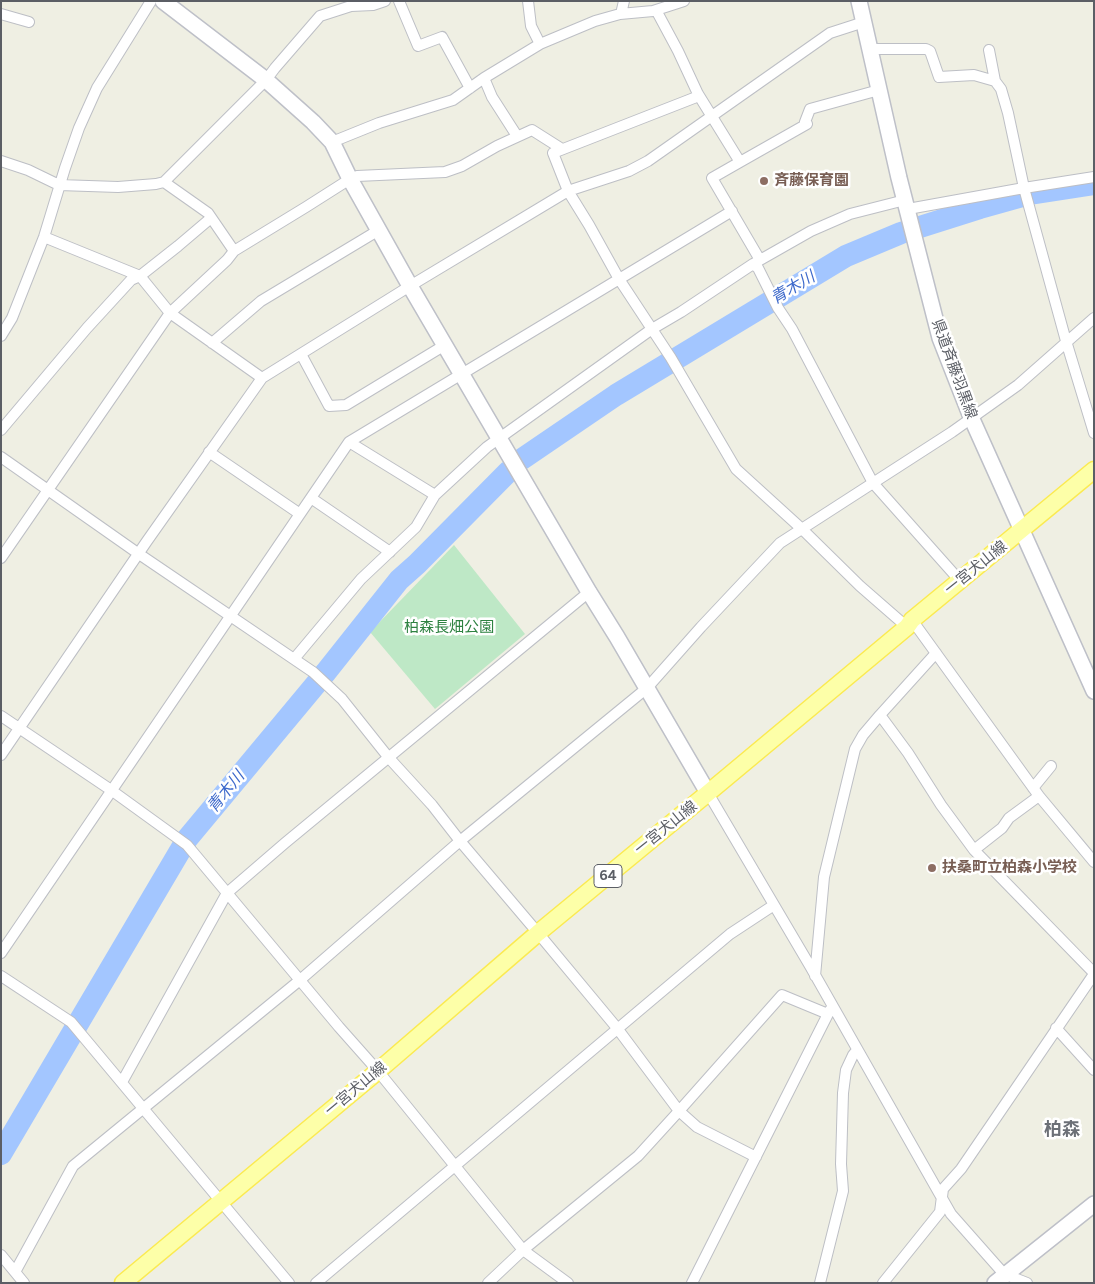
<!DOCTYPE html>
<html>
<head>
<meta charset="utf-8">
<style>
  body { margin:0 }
  #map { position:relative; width:1095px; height:1284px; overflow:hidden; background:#efefe3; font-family:Figtree,sans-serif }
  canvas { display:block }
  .frame { position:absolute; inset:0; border:2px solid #5b5e65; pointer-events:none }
</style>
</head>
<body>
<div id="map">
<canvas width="1095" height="1284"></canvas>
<div class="frame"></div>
</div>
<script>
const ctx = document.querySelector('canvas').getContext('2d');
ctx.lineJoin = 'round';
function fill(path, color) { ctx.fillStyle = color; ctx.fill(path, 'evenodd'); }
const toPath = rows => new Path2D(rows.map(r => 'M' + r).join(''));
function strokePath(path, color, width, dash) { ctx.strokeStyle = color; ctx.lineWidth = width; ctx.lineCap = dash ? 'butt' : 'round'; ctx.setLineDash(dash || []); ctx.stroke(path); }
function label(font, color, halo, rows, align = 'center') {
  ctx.font = font + ' Figtree,"Noto Sans JP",sans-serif'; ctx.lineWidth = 5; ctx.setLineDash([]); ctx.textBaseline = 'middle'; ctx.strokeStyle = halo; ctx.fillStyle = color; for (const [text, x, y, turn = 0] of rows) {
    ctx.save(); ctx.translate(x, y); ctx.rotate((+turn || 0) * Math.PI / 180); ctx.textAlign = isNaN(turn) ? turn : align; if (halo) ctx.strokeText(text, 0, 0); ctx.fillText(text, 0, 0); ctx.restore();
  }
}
fill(toPath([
  [454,545,525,634,435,709,370,632]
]), '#bee8c6');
strokePath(toPath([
  [522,459,616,395,846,256,901,233,980,208,1030,194,1094,184],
  [1,1154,187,839,326,672,399,580,417,564,508,472]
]), '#a3c6ff', 22);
const street = toPath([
  [399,1,418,46,442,37,470,88],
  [528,1,531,26,540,44],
  [656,10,678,51,698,94,740,162,712,178,760,260,753,264,758,268,778,308,792,329,873,483,961,582],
  [1,14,29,22],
  [621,14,624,1],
  [870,49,926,49,930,51,939,77,974,75,995,81],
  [989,50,995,81,1001,89,1008,113,1024,188,1066,341,1094,433],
  [484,78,492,97,517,136],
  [699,96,553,153,568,191,589,225,619,279,671,358,736,469,803,530,860,586,907,627],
  [332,142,379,123,453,100,484,78,540,44,595,21,620,14,653,11,684,1],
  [1,161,28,170,59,185,118,187,156,184,164,182,266,80,275,68,320,16,351,6,373,5,385,1],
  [740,162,807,124,805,122,810,109,879,90],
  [164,182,208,213,234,251],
  [908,209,1024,188,1094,177],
  [44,237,140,276,170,313,262,378],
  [760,260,811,231,850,214,905,200],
  [1,336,12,318,44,237,65,168,79,128,97,88,151,1],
  [212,343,261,301,379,230],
  [301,354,329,406,346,405,445,345],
  [1,430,87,328,131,280,140,276,178,246,211,218],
  [349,442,435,495],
  [209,452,300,514],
  [1,457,139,554,313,672,342,699,389,758,432,805,460,841,538,933,617,1028,679,1111,697,1127,756,1157],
  [311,498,390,552],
  [1,558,170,313,227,260,234,251,306,207,350,179,357,176,445,172,462,166,497,146,532,130,562,149],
  [912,620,1039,796,1094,862],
  [294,659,361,579,416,527,435,495,487,447,652,329,681,312,753,264],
  [880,715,908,753,941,805,974,850,1094,973],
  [1,716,111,790,187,845,339,1027,378,1071,523,1250,568,1283],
  [1,755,147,541,262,378,410,286,568,191,629,171,648,161,830,33,864,22],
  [1033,788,1051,766],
  [708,793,810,966,951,1214,1004,1274,1027,1283],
  [974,850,1002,828,1009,818,1039,796],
  [1,953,349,442,732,211],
  [1,976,71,1022,289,1283],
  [815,976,824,877,855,749,863,735,880,715,936,653],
  [1056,1028,1094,1070],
  [122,1082,227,893,285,843,589,592],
  [1,1255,24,1283],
  [15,1272,73,1166,300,980,460,841,647,688,701,627,780,543,952,432,1018,385,1094,318],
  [316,1283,730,934,774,905],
  [488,1283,523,1250,638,1156,679,1111,782,995,828,1014],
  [692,1283,830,1010],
  [820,1283,843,1191,841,1164,843,1093,846,1070,853,1055,857,1050],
  [883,1283,940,1212,943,1189,961,1169,1094,974]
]);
const secondary = toPath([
  [163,1,266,80,313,122,332,142,350,179,410,286,589,592,617,637,708,793],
  [859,1,899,178,940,338,971,417,1094,691],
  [995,1283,1094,1204]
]);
const primary = toPath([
  [123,1283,378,1071,538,933,708,793,907,627,912,620,1094,470]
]);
strokePath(street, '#bdbfc5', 12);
strokePath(secondary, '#bec0c8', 18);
strokePath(primary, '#fbea51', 19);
strokePath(street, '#fff', 10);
strokePath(secondary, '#fff', 15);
strokePath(primary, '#fdffa8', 16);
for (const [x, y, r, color] of [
  [764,181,5,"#8d6e63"],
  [932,868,5,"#8d6e63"]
]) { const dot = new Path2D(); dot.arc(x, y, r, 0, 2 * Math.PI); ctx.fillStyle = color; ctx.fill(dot); strokePath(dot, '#fff', 2); }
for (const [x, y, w] of [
  [608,876,28]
]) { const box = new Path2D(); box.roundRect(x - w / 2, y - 11.5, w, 23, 4); ctx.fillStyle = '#fff'; ctx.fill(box); strokePath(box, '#5b5e65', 1); }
label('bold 14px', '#5b5e65', null, [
  ["64",608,876]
]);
label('bold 15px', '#785e54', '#fff', [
  ["斉藤保育園",774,181],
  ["扶桑町立柏森小学校",942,868]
], 'left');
label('15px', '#5b5e65', '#fff', [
  ["県道斉藤羽黒線",954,369,70],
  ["一宮犬山線",976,568,-39],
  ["一宮犬山線",666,828,-39],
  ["一宮犬山線",356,1089,-40]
]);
label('15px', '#2e8241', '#fff', [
  ["柏森長畑公園",449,628]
]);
label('italic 16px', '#3d69cb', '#fff', [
  ["青木川",793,288,-31],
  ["青木川",226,792,-51]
]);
label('bold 18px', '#6c7077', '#fff', [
  ["柏森",1062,1130]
]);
</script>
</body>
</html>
